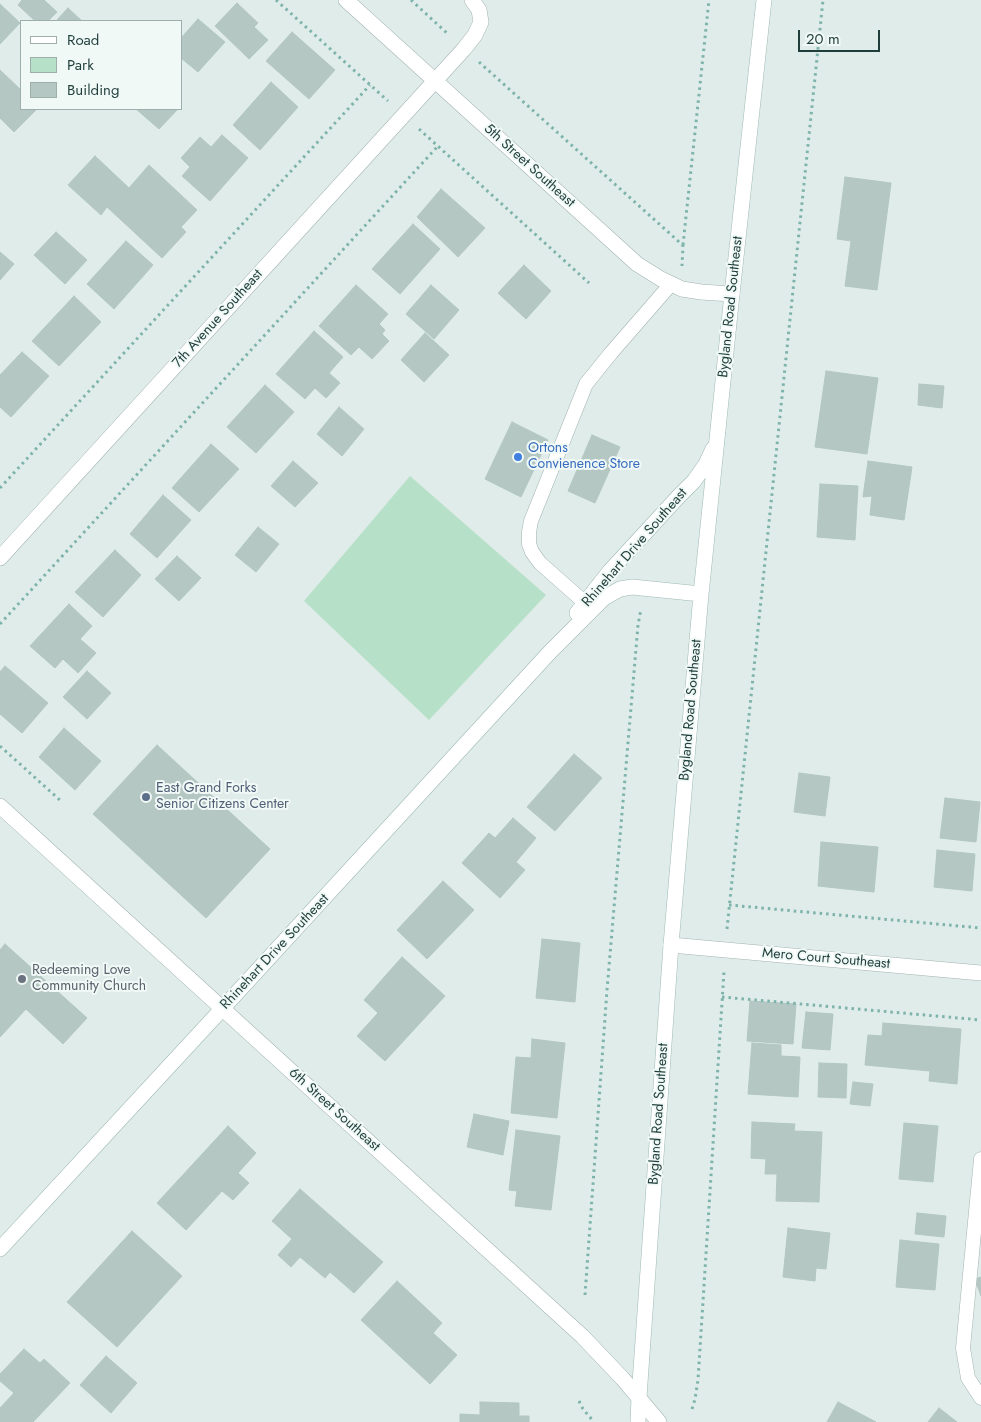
<!DOCTYPE html>
<html>
<head>
<meta charset="utf-8">
<style>
  body { margin:0 }
  #map { position:relative; width:981px; height:1422px; overflow:hidden; background:#e0ece9; font-family:Jost,sans-serif }
  canvas { display:block }
  .legend { position:absolute; left:20px; top:20px; width:162px; height:90px; box-sizing:border-box; background:#f1f9f6; border:1px solid #9daeab; margin:0; padding:6px 9px; list-style:none; font-size:15px; color:#1f3e3b }
  .legend li { display:flex; align-items:center; gap:10px; height:25px }
  .legend b { width:25px; border:1px solid #9daeab }
  .scale { position:absolute; left:798px; top:30px; width:82px; height:22px; box-sizing:border-box; border:2px solid #1f3e3b; border-top:0; padding-left:6px; font-size:15px; line-height:18px; white-space:nowrap; color:#1f3e3b; -webkit-text-stroke:4px #f1f9f6; paint-order:stroke }
</style>
</head>
<body>
<div id="map">
<canvas width="981" height="1422"></canvas>
<ul class="legend">
<li><b style="height:6px;background:#fff"></b>Road</li>
<li><b style="height:14px;background:#b7e0c9"></b>Park</li>
<li><b style="height:14px;background:#b5c7c3"></b>Building</li>
</ul>
<div class="scale">20 m</div>
</div>
<script>
const ctx = document.querySelector('canvas').getContext('2d');
ctx.lineJoin = 'round';
function fill(path, color) { ctx.fillStyle = color; ctx.fill(path, 'evenodd'); }
const toPath = rows => new Path2D(rows.map(r => 'M' + r).join(''));
function strokePath(path, color, width, dash) { ctx.strokeStyle = color; ctx.lineWidth = width; ctx.lineCap = dash ? 'butt' : 'round'; ctx.setLineDash(dash || []); ctx.stroke(path); }
function label(font, color, halo, rows, align = 'center') {
  ctx.font = font + ' Jost,sans-serif'; ctx.lineWidth = 4; ctx.setLineDash([]); ctx.textBaseline = 'middle'; ctx.strokeStyle = halo; ctx.fillStyle = color; for (const [text, x, y, turn = 0] of rows) {
    ctx.save(); ctx.translate(x, y); ctx.rotate((+turn || 0) * Math.PI / 180); ctx.textAlign = isNaN(turn) ? turn : align; if (halo) ctx.strokeText(text, 0, 0); ctx.fillText(text, 0, 0); ctx.restore();
  }
}
fill(toPath([
  [410,476,546,595,429,720,304,601]
]), '#b7e0c9');
const building = toPath([
  [22,0,44,0,57,12,48,21,35,21,18,5,22,0],
  [237,3,258,23,254,27,268,40,249,59,215,26,237,3],
  [0,4,20,23,0,44,0,4],
  [68,8,82,21,56,21,68,8],
  [198,19,225,42,198,72,181,58,181,38,198,19],
  [292,32,335,70,309,99,266,61,292,32],
  [0,70,21,90,21,109,37,109,14,132,0,118,0,70],
  [271,82,298,107,260,150,233,125,271,82],
  [136,109,178,109,159,129,136,109],
  [222,135,248,158,210,201,182,176,190,167,181,158,200,137,211,147,222,135],
  [95,156,129,188,149,165,197,210,181,227,186,232,162,258,107,207,101,215,68,185,95,156],
  [845,177,891,183,877,290,845,286,851,241,837,239,845,177],
  [441,189,485,228,458,257,417,217,441,189],
  [413,224,440,249,400,294,372,269,413,224],
  [56,232,87,260,65,284,34,255,56,232],
  [126,241,153,265,114,309,87,284,126,241],
  [0,252,14,264,0,280,0,252],
  [524,265,551,291,526,319,498,293,524,265],
  [356,285,388,314,379,324,385,330,382,334,389,341,372,359,359,347,351,355,319,326,356,285],
  [431,285,459,310,434,339,406,314,431,285],
  [74,296,101,322,59,366,32,341,74,296],
  [314,331,343,357,329,373,340,383,326,398,315,388,305,399,276,374,314,331],
  [425,333,449,355,424,382,401,360,425,333],
  [22,352,49,376,11,417,0,407,0,375,22,352],
  [826,371,878,378,867,454,815,447,826,371],
  [919,384,944,386,942,408,918,405,919,384],
  [265,385,294,412,256,453,227,427,265,385],
  [339,407,364,429,342,456,317,434,339,407],
  [512,422,548,440,521,497,485,479,512,422],
  [592,435,620,447,595,503,568,491,592,435],
  [211,444,239,469,199,512,172,488,211,444],
  [293,461,318,483,295,507,271,486,293,461],
  [868,461,912,467,904,520,870,515,872,496,863,497,868,461],
  [820,484,858,486,855,540,817,537,820,484],
  [163,495,191,520,157,558,130,534,163,495],
  [258,527,279,544,256,572,235,555,258,527],
  [115,550,141,575,103,617,75,592,115,550],
  [177,556,201,578,179,601,155,579,177,556],
  [69,604,92,626,80,639,96,653,78,673,63,659,55,668,30,646,69,604],
  [5,666,48,703,22,733,0,714,0,672,5,666],
  [87,671,111,693,87,719,63,697,87,671],
  [64,728,101,761,75,790,39,757,64,728],
  [157,745,270,849,206,918,93,814,157,745],
  [574,754,602,778,555,831,527,807,574,754],
  [799,773,830,777,825,816,794,812,799,773],
  [945,798,980,802,976,842,940,838,945,798],
  [513,818,536,838,516,862,525,870,500,898,462,863,489,833,495,838,513,818],
  [821,842,878,847,874,892,818,886,821,842],
  [937,850,975,854,972,891,934,887,937,850],
  [443,881,474,910,427,959,397,930,443,881],
  [542,939,580,943,575,1002,536,998,542,939],
  [5,944,87,1018,63,1044,26,1009,0,1037,0,950,5,944],
  [402,957,445,996,385,1061,357,1036,378,1013,364,1000,402,957],
  [750,1001,796,1004,793,1044,747,1041,750,1001],
  [806,1012,833,1014,830,1050,802,1048,806,1012],
  [883,1023,961,1029,957,1084,929,1081,930,1071,865,1065,868,1035,882,1036,883,1023],
  [532,1039,565,1043,557,1118,511,1113,516,1057,531,1058,532,1039],
  [752,1043,781,1045,781,1056,800,1057,798,1097,748,1094,752,1043],
  [819,1063,847,1064,846,1098,818,1097,819,1063],
  [853,1082,873,1084,870,1106,850,1104,853,1082],
  [474,1114,509,1121,503,1155,467,1147,474,1114],
  [752,1122,795,1124,794,1131,822,1132,819,1202,776,1201,777,1174,765,1174,766,1159,751,1158,752,1122],
  [904,1123,938,1126,933,1182,899,1179,904,1123],
  [228,1126,256,1153,238,1173,249,1183,233,1200,222,1191,186,1230,157,1203,228,1126],
  [516,1130,560,1136,551,1210,515,1206,517,1191,509,1190,516,1130],
  [300,1189,383,1262,354,1293,330,1272,325,1278,300,1257,291,1267,278,1255,292,1239,272,1221,300,1189],
  [917,1213,946,1216,944,1237,915,1234,917,1213],
  [788,1228,830,1233,826,1269,816,1268,815,1281,783,1277,788,1228],
  [132,1231,182,1276,117,1347,67,1302,132,1231],
  [900,1240,939,1244,935,1290,896,1287,900,1240],
  [981,1277,981,1296,975,1279,981,1277],
  [397,1281,442,1323,433,1333,457,1355,430,1384,361,1320,397,1281],
  [24,1349,40,1363,44,1359,70,1383,33,1422,0,1422,0,1408,14,1393,0,1381,0,1374,24,1349],
  [106,1356,137,1383,111,1413,80,1385,106,1356],
  [480,1402,519,1403,519,1416,529,1416,529,1422,460,1422,460,1414,480,1415,480,1402],
  [838,1402,876,1422,827,1422,838,1402],
  [939,1408,957,1422,928,1422,939,1408]
]);
fill(building, '#b5c7c3');
strokePath(building, '#b2c7c1', 1);
const lane = toPath([
  [592,609,540,563,532,552,529,544,529,532,531,521,586,384,611,353,671,284],
  [981,1159,963,1348,968,1378,981,1398]
]);
const street = toPath([
  [346,0,637,264,661,279,682,289,701,292,732,294],
  [0,558,464,49,475,35,481,22,479,10,472,0],
  [0,806,582,1336,623,1379,659,1422],
  [671,945,981,973]
]);
const secondary = toPath([
  [577,613,610,571,679,496,694,481,706,464,713,449],
  [0,1249,222,1009,549,653,604,598,620,589,632,587,701,594],
  [638,1422,639,1397,671,945,701,594,732,294,764,0]
]);
strokePath(lane, '#a2b4b1', 15);
strokePath(street, '#a2b4b1', 16);
strokePath(secondary, '#9db9b4', 16);
strokePath(toPath([
  [276,0,388,101],
  [411,0,449,35],
  [479,62,677,240,683,246,682,266],
  [419,129,589,283],
  [683,245,709,0],
  [0,488,370,85],
  [0,624,438,146],
  [0,746,62,802],
  [729,905,981,928],
  [727,929,823,0],
  [722,997,981,1020],
  [585,1295,607,990,638,625,641,609],
  [579,1401,583,1409,594,1422],
  [692,1409,695,1399,698,1380,724,971]
]), '#7db3ab', 3, [2.5, 4]);
strokePath(lane, '#fff', 14);
strokePath(street, '#fff', 15);
strokePath(secondary, '#fff', 15);
for (const [x, y, r, color] of [
  [518,457,5,"#3f7fe0"],
  [146,797,5,"#5c6f8a"],
  [22,979,5,"#6b7280"]
]) { const dot = new Path2D(); dot.arc(x, y, r, 0, 2 * Math.PI); ctx.fillStyle = color; ctx.fill(dot); strokePath(dot, '#f1f9f6', 2); }
label('14px', '#1f3e3b', '#f1f9f6', [
  ["5th Street Southeast",529,166,42],
  ["Bygland Road Southeast",731,307,-84],
  ["7th Avenue Southeast",218,319,-48],
  ["Rhinehart Drive Southeast",635,548,-49],
  ["Bygland Road Southeast",691,710,-85],
  ["Rhinehart Drive Southeast",275,952,-47],
  ["Mero Court Southeast",826,959,5],
  ["6th Street Southeast",334,1110,42],
  ["Bygland Road Southeast",659,1114,-86]
]);
label('14px', '#366cbe', '#f1f9f6', [
  ["Ortons",528,449],
  ["Convienence Store",528,465]
], 'left');
label('14px', '#4e5e75', '#f1f9f6', [
  ["East Grand Forks",156,789],
  ["Senior Citizens Center",156,805]
], 'left');
label('14px', '#5b616d', '#f1f9f6', [
  ["Redeeming Love",32,971],
  ["Community Church",32,987]
], 'left');
</script>
</body>
</html>
